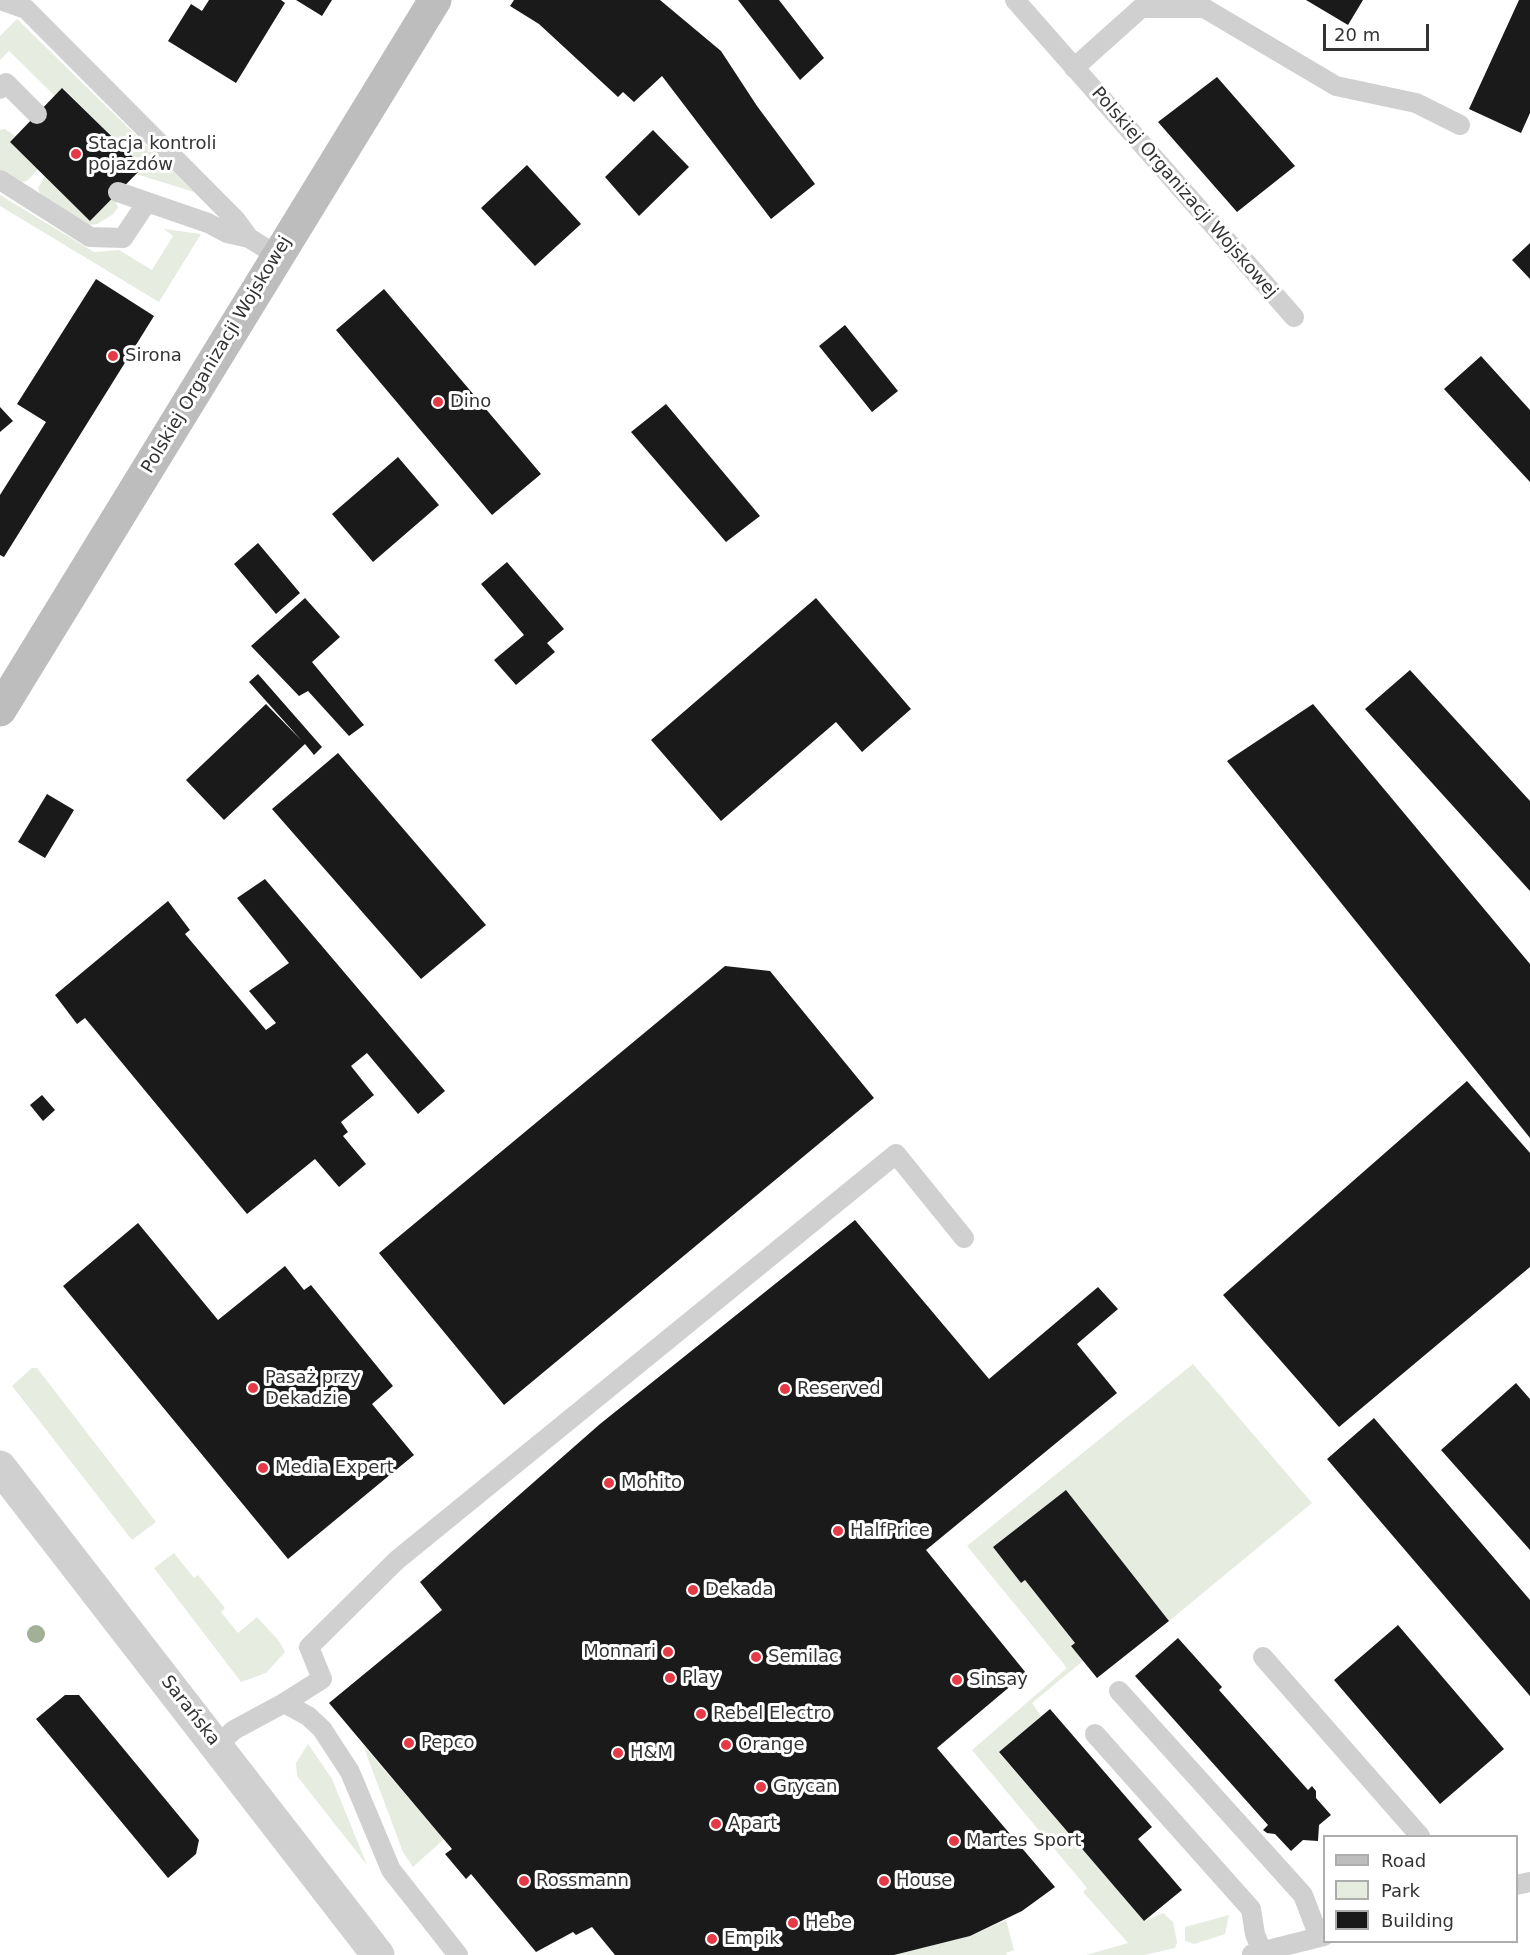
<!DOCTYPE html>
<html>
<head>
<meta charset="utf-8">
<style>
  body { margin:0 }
  #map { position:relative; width:1530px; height:1955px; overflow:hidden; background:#fff; font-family:"DejaVu Sans",sans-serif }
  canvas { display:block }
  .legend { position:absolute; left:1323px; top:1835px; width:195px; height:108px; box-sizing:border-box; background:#fff; border:2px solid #adadad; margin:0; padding:8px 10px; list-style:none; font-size:18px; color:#333 }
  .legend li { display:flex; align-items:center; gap:12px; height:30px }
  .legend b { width:30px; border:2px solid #adadad }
  .scale { position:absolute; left:1323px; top:24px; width:106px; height:27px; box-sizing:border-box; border:3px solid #333; border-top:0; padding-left:8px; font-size:18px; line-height:21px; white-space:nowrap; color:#333; -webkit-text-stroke:4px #fff; paint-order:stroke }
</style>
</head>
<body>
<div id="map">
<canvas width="1530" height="1955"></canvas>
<ul class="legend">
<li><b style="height:8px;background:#bdbdbd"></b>Road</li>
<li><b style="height:16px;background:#e6ecdf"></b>Park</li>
<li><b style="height:16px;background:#1a1a1a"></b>Building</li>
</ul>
<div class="scale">20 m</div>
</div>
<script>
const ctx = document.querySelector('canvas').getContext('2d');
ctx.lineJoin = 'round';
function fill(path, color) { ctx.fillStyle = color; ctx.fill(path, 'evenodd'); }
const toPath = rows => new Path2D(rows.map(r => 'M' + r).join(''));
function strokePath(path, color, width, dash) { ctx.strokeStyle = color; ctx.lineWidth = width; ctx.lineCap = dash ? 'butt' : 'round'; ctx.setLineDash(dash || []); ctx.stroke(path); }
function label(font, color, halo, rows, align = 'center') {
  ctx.font = font + ' "DejaVu Sans",sans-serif'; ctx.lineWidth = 6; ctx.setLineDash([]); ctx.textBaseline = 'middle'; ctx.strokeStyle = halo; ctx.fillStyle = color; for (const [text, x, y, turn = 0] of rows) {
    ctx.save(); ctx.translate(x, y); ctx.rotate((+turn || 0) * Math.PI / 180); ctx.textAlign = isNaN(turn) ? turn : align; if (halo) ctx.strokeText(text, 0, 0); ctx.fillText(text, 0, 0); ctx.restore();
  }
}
fill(toPath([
  [17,19,194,192,136,174,142,166,63,88,55,96,9,51,0,60,0,36],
  [5,129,15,136,10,142,38,169,27,181,22,182,0,170,0,130],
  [45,176,114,196,118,208,112,215,97,224,89,225,40,194,38,188],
  [0,195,94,252,119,250,152,270,173,236,164,229,201,234,159,302,0,206],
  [1193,1364,1312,1503,1169,1621,1066,1490,993,1547,1021,1583,1025,1580,1075,1643,1071,1646,1083,1661,1032,1703,1041,1716,999,1753,1144,1921,1163,1913,1173,1922,1177,1942,1175,1948,1145,1955,1086,1955,1128,1943,1083,1892,1087,1888,972,1750,1067,1668,967,1546],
  [32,1368,37,1368,156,1522,132,1540,12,1386],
  [174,1553,194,1578,198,1575,225,1608,221,1612,238,1633,257,1617,279,1641,285,1652,266,1673,241,1682,154,1568],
  [308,1744,332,1779,367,1865,297,1776,296,1763],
  [363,1745,444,1839,413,1867,403,1852],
  [1229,1915,1225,1934,1194,1944,1185,1941,1185,1927],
  [1006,1920,1014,1950,1006,1953,1007,1955,894,1955,970,1936]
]), '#e6ecdf');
fill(toPath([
  [209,0,281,0,285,3,236,83,168,41,191,4,202,11],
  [296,0,332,0,322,16],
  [514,0,660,0,721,51,757,106,815,184,771,219,662,76,634,102,623,92,618,97,539,24,510,6],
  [738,0,779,0,824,58,800,80],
  [1306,0,1363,0,1348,25],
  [1519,0,1530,0,1530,113,1521,133,1469,109],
  [1217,77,1295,166,1237,212,1158,122],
  [62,88,143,167,90,221,10,142],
  [653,130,689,167,639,216,605,177],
  [527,165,581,224,535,266,481,208],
  [1530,243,1530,279,1512,260],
  [96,279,154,316,4,557,0,555,0,495,46,422,17,404],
  [384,289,541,474,492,515,336,330],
  [845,325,898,391,872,412,819,346],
  [1481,356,1530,410,1530,482,1444,389],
  [666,404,760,516,726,542,631,432],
  [0,407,13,421,0,432],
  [398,457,439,505,373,562,332,514],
  [258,543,300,593,276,614,234,564],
  [507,562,564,629,547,643,555,652,516,685,494,660,524,635,481,584],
  [305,598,340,637,312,662,364,725,349,736,308,691,299,696,251,646],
  [816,598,911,709,862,752,836,722,721,821,651,740],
  [1410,670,1530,801,1530,891,1365,709],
  [258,674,322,747,314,755,305,744,224,820,186,780,266,704,302,741,249,682],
  [1313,704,1530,964,1530,1138,1227,761],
  [338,753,486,925,421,979,272,809],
  [47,794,74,810,45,858,18,842],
  [265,879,445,1091,418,1114,367,1053,351,1066,374,1095,341,1122,348,1132,343,1136,366,1164,339,1187,315,1159,247,1214,85,1018,77,1024,55,995,168,901,190,930,185,934,266,1030,276,1023,249,991,289,963,237,898],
  [725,966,770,971,874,1098,504,1405,379,1253],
  [1467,1081,1530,1153,1530,1267,1339,1427,1223,1295],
  [42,1095,55,1110,43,1121,30,1105],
  [855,1220,989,1379,1098,1287,1118,1309,1077,1344,1117,1393,926,1550,1026,1673,937,1748,1055,1887,1022,1911,970,1936,894,1955,615,1955,592,1927,576,1935,573,1932,536,1952,471,1874,466,1879,445,1854,452,1849,329,1703,442,1610,420,1582,600,1424],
  [138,1223,218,1320,285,1266,304,1290,311,1285,393,1386,372,1404,414,1455,288,1559,63,1286],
  [1516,1383,1530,1399,1530,1550,1441,1450],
  [1374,1418,1530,1600,1530,1696,1327,1459],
  [1066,1490,1169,1621,1097,1678,1071,1646,1075,1643,1025,1580,1021,1583,993,1547],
  [1398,1625,1504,1749,1440,1804,1334,1680],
  [1178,1638,1222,1687,1219,1690,1308,1790,1312,1786,1316,1791,1316,1798,1331,1815,1319,1825,1318,1841,1303,1840,1291,1851,1275,1834,1267,1833,1263,1830,1268,1825,1135,1676],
  [65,1695,79,1695,199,1840,196,1854,168,1878,36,1719],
  [1050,1709,1152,1827,1138,1839,1182,1890,1144,1921,999,1752]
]), '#1a1a1a');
strokePath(toPath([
  [0,0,26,9,235,219,249,238,278,256],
  [1015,0,1294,317],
  [1074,68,1141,8,1204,8,1336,86,1416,103,1460,125],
  [0,89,6,83,37,114],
  [0,180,90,237,123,238,147,202,208,223,227,233,249,238],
  [118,192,147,202],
  [1263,1657,1420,1836],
  [1119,1691,1303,1895,1319,1937],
  [284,1703,322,1679,309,1647,397,1560,896,1154,964,1238],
  [1095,1734,1251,1909,1255,1934,1262,1952],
  [217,1745,234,1730,284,1703,308,1716,322,1729,350,1772,391,1870,458,1955],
  [1516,1885,1530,1882],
  [1252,1954,1324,1936]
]), '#d0d0d0', 20);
strokePath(toPath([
  [0,1467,378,1955]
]), '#d0d0d0', 33);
strokePath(toPath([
  [0,710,435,0]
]), '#bdbdbd', 33);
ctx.fillStyle = '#a2b095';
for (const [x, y] of [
  [36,1634]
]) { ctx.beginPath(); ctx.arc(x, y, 9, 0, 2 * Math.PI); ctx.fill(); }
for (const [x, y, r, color] of [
  [76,154,6,"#e63946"],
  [113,356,6,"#e63946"],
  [438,402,6,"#e63946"],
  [253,1388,6,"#e63946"],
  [785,1389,6,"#e63946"],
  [263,1468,6,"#e63946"],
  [609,1483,6,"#e63946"],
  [838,1531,6,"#e63946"],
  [693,1590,6,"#e63946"],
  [668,1652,6,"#e63946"],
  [756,1657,6,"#e63946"],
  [670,1678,6,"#e63946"],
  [957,1680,6,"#e63946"],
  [701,1714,6,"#e63946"],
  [409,1743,6,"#e63946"],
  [726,1745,6,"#e63946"],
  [618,1753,6,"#e63946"],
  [761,1787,6,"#e63946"],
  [716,1824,6,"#e63946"],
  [954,1841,6,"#e63946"],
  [524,1881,6,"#e63946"],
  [884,1881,6,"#e63946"],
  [793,1923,6,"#e63946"],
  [712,1939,6,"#e63946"]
]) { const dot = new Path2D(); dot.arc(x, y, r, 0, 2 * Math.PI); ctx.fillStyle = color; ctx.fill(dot); strokePath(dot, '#fff', 2); }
label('18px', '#333', '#fff', [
  ["Stacja kontroli",88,144],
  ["pojazdów",88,165],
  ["Sirona",125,356],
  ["Dino",450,402],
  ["Pasaż przy",265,1378],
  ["Dekadzie",265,1399],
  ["Reserved",797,1389],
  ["Media Expert",275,1468],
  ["Mohito",621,1483],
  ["HalfPrice",850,1531],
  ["Dekada",705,1590],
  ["Monnari",656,1652,"right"],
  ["Semilac",768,1657],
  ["Play",682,1678],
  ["Sinsay",969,1680],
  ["Rebel Electro",713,1714],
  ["Pepco",421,1743],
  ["Orange",738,1745],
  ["H&M",630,1753],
  ["Grycan",773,1787],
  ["Apart",728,1824],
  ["Martes Sport",966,1841],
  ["Rossmann",536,1881],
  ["House",896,1881],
  ["Hebe",805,1923],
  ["Empik",724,1939]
], 'left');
label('18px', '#333', '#fff', [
  ["Polskiej Organizacji Wojskowej",1184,193,49],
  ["Polskiej Organizacji Wojskowej",217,355,-59],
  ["Sarańska",190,1711,52]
]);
</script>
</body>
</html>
